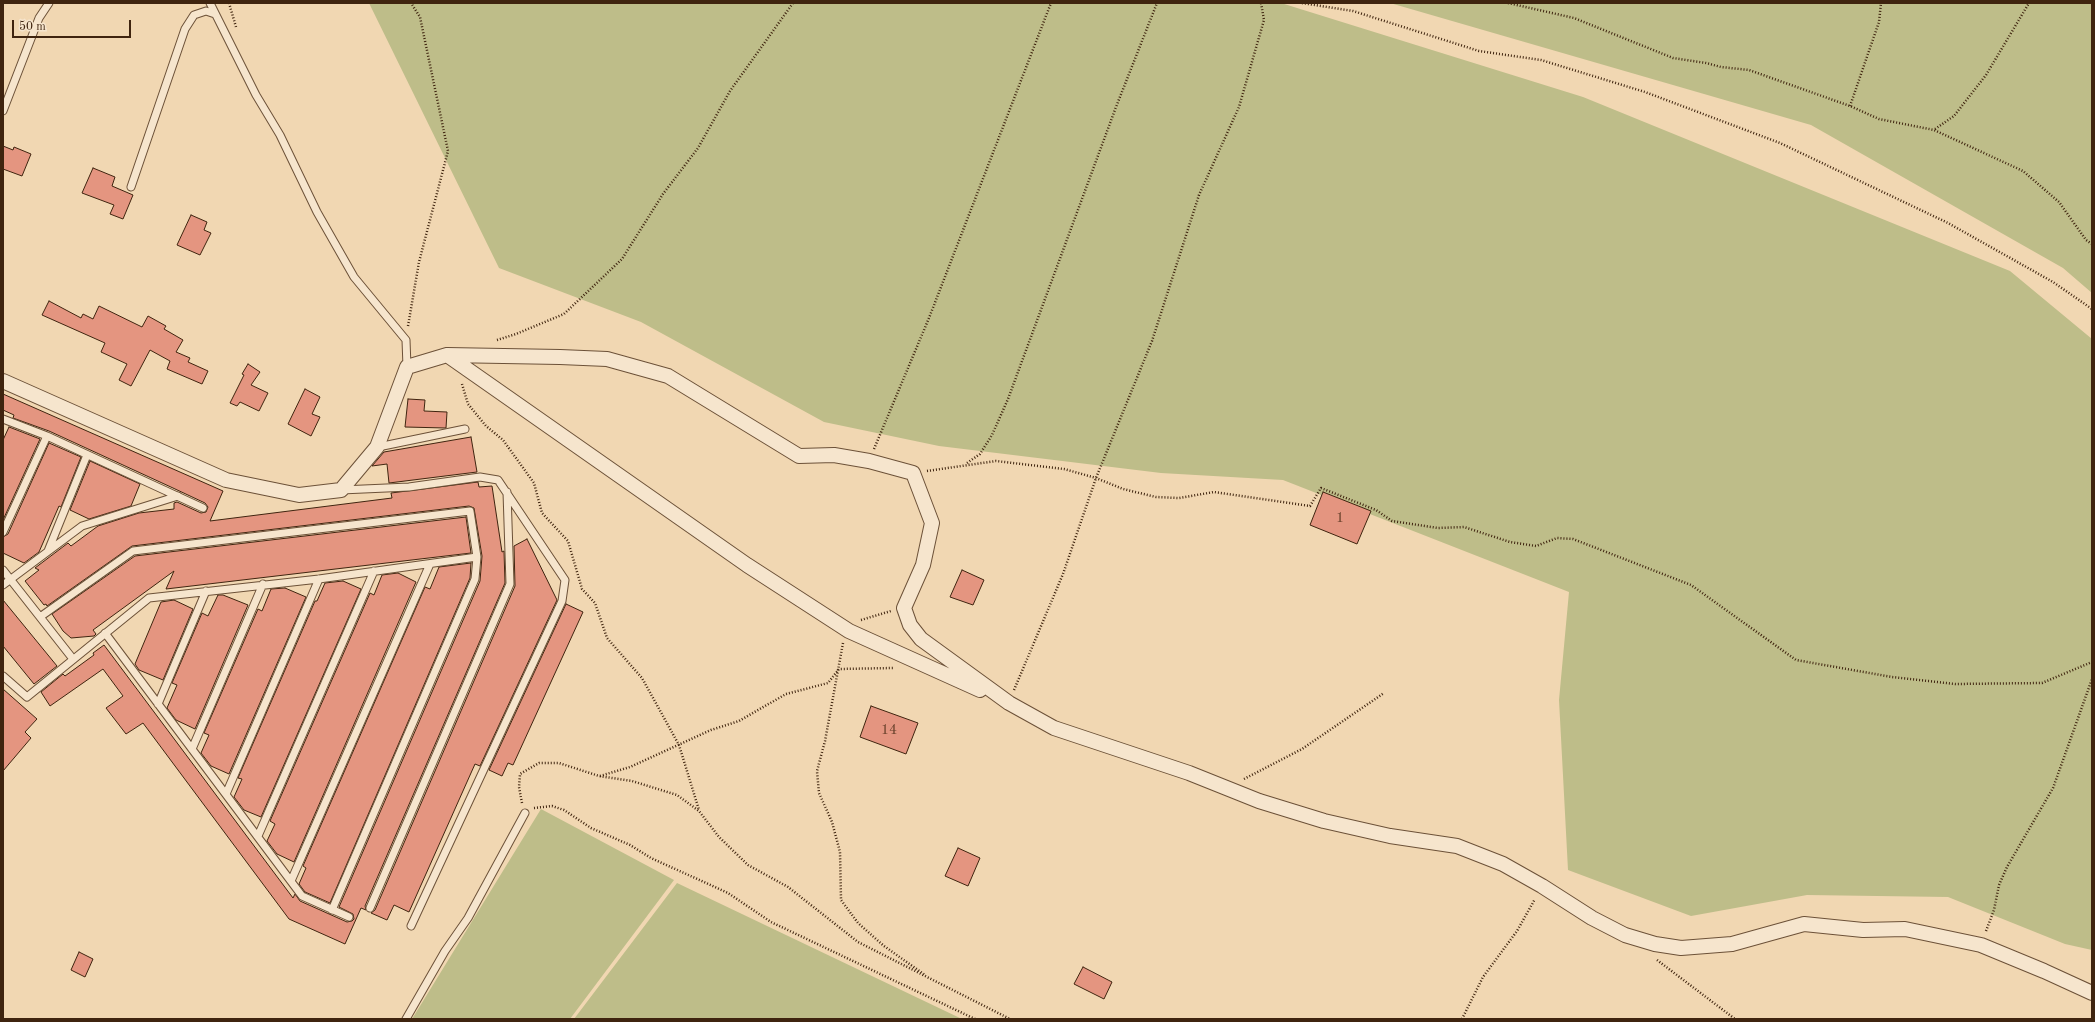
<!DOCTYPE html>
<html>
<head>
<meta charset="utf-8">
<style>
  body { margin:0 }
  #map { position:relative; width:2095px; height:1022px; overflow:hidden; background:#f1d7b2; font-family:"Old Standard TT",serif }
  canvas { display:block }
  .frame { position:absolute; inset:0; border:4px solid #3f240f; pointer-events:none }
  .scale { position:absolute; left:12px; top:20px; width:119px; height:18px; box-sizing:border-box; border:2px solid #3f240f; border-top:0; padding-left:5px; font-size:12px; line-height:14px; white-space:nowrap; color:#3f240f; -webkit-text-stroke:3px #f6e5cd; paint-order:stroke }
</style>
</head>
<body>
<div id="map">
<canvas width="2095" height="1022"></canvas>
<div class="frame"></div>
<div class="scale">50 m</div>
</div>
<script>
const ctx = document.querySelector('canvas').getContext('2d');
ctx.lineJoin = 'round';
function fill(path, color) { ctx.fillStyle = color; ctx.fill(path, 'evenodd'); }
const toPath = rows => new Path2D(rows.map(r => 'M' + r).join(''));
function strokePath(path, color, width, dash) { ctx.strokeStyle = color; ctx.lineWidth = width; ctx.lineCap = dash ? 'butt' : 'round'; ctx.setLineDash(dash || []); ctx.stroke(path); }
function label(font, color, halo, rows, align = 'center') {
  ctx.font = font + ' "Old Standard TT",serif'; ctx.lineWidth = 3.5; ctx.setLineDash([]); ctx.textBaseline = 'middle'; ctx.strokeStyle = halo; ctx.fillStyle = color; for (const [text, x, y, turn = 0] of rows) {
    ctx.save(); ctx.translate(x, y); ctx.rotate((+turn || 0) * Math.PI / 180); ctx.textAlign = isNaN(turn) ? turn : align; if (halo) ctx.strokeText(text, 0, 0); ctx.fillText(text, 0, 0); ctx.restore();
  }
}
fill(toPath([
  [369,3,1281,3,1583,97,2010,271,2092,339,2092,950,2065,944,1948,897,1807,895,1691,916,1568,870,1559,700,1569,592,1283,480,1161,473,939,446,824,422,641,322,499,268],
  [1390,3,2092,3,2092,293,2063,268,1811,125],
  [541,809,674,880,570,1019,412,1019],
  [677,883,962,1019,574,1019]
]), '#bebd89');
const building = toPath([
  [3,146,13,150,14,147,31,154,22,176,3,169,3,146],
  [93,168,115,177,112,186,133,195,123,219,110,214,114,205,82,193,93,168],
  [191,215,207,222,204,230,211,233,200,255,177,245,191,215],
  [49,301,81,318,83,314,93,319,99,306,142,327,148,316,166,326,164,329,183,340,176,352,190,358,188,362,208,371,202,384,167,369,170,361,150,350,131,386,119,380,127,364,101,352,105,343,42,315,49,301],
  [248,364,260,372,251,385,268,393,259,411,240,402,237,406,230,403,244,375,242,374,248,364],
  [305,389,320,397,312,414,320,417,311,436,288,424,305,389],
  [3,394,223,491,210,521,392,498,391,493,478,482,479,487,492,486,502,552,504,551,505,583,365,906,366,910,361,908,345,944,289,919,143,723,126,734,106,708,123,696,103,669,50,706,41,692,63,674,65,676,94,655,93,653,104,645,293,898,295,894,300,901,347,922,352,921,354,919,353,914,339,907,480,581,482,556,474,508,469,506,132,546,47,606,46,604,44,605,25,581,39,570,35,568,68,543,71,546,98,526,139,513,174,509,174,503,177,502,201,513,206,512,208,507,205,503,173,488,49,431,13,418,14,415,3,410,3,394],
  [408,399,425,400,424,411,447,412,446,428,405,427,408,399],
  [9,427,40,439,3,520,3,440,9,427],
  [471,437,477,472,389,483,387,464,372,466,384,452,471,437],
  [49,443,81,457,61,507,59,506,39,552,24,563,3,553,3,537,8,534,49,443],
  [90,461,140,484,131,506,89,519,70,510,90,461],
  [1323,492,1371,511,1357,544,1310,525,1323,492],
  [466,517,471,553,166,589,174,571,93,630,96,634,94,636,71,638,63,631,52,614,135,556,466,517],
  [527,539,557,600,480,766,475,764,409,912,394,905,387,920,371,913,375,910,515,586,514,546,527,539],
  [471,563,470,578,330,903,305,892,299,884,306,868,303,866,425,587,430,589,439,567,471,563],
  [962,570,984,580,973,605,950,597,962,570],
  [398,573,416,582,294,862,277,854,267,841,275,824,270,821,370,593,374,595,382,575,398,573],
  [343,581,361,589,261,817,244,810,234,797,242,779,238,778,315,601,317,601,325,583,343,581],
  [285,588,306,597,229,774,211,766,201,753,209,735,204,733,258,609,262,611,271,589,285,588],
  [218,595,223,595,248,605,195,729,176,720,167,708,177,685,172,683,202,613,208,616,218,595],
  [3,600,57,666,34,684,3,646,3,600],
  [174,600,193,609,163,680,139,670,135,664,161,602,174,600],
  [566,604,583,612,513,765,508,763,502,776,489,770,566,604],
  [3,689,37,719,25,732,31,738,3,771,3,689],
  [871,706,918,723,906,754,860,737,871,706],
  [958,848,980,858,968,886,945,876,958,848],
  [79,952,93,959,85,977,71,970,79,952],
  [1083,967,1112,982,1104,999,1074,984,1083,967]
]);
fill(building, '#e49580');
strokePath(building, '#3f240f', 1);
const lane = toPath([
  [210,3,256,95,280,135,317,212,354,277,406,340,407,367],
  [3,111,39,18,49,3],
  [131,187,185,29,194,15,206,11,215,14],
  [3,419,47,436,203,508],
  [378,447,465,429],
  [341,490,409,487,480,477,498,480,565,580,562,601,411,926],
  [3,532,47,436],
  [48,551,87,455],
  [3,570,73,659],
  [3,585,82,526,178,496],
  [40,617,133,551,470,511,477,557,475,579,332,910],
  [105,633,302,896,349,917],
  [3,676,27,697,149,598,319,579,477,557],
  [158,704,206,591],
  [192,749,263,584],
  [226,794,319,579],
  [258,836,374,571],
  [291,881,430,564],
  [370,908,510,584,507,492],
  [406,1019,445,951,468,918,525,813]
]);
const street = toPath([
  [447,355,747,565,849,631,980,690],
  [3,381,226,480,299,495,341,490,377,447,407,367,447,355,560,357,607,359,668,376,799,456,834,455,869,461,913,473,932,523,923,565,904,608,910,625,921,639,1009,703,1054,728,1189,773,1259,801,1324,821,1390,836,1457,846,1503,864,1542,886,1592,918,1625,935,1655,944,1681,948,1732,944,1804,924,1863,930,1905,929,1981,945,2044,971,2092,993]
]);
strokePath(lane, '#6c5138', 9);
strokePath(street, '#6c5138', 16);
strokePath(toPath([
  [229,3,236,27],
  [1302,3,1353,11,1479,51,1541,60,1645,92,1780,143,1948,223,2053,282,2092,309],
  [1508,3,1574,18,1673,58,1706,63,1721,67,1749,70,1850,106,1879,119,1934,130,2023,171,2059,202,2086,240,2092,244],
  [1850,106,1879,22,1881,3],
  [1935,129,1954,116,1986,75,2029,3],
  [408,326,419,262,448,151,420,17,411,3],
  [497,340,516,334,564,314,622,259,663,194,698,148,730,91,793,3],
  [462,384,468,404,486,426,503,440,534,483,542,513,568,541,582,589,595,603,607,638,642,678,679,745,699,810],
  [874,449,929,318,1051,3],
  [967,463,980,454,992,435,1008,399,1116,107,1157,3],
  [927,471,996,461,1064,469,1096,478,1123,489,1156,497,1179,498,1214,492,1310,506,1321,488,1376,510,1392,521,1438,528,1464,527,1510,542,1536,546,1557,538,1573,539,1691,585,1796,660,1892,677,1955,684,2042,683,2092,662],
  [861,620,891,611],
  [843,643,825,741,817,771,819,793,832,822,840,852,841,900,858,923,884,946,925,975],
  [1014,690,1063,574,1096,478,1152,341,1199,195,1239,107,1264,20,1261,3],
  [600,776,630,767,711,730,739,721,786,694,828,683,839,669,893,668],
  [1244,779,1302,749,1384,693],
  [522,803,519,787,520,774,539,763,559,763,599,776,632,781,677,795,699,811,719,837,748,865,788,887,858,942,1010,1019],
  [534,808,552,806,564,810,591,828,630,845,651,858,728,893,771,922,975,1019],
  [1986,931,1994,910,1999,885,2007,867,2053,788,2092,679],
  [1657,960,1735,1019],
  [1462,1019,1483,977,1517,931,1535,899]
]), '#3f240f', 2.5, [1, 2]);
strokePath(lane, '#f6e5cd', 7);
strokePath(street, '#f6e5cd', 14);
label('14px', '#68402b', null, [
  ["1",1340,518],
  ["14",889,730]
]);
</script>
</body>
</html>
